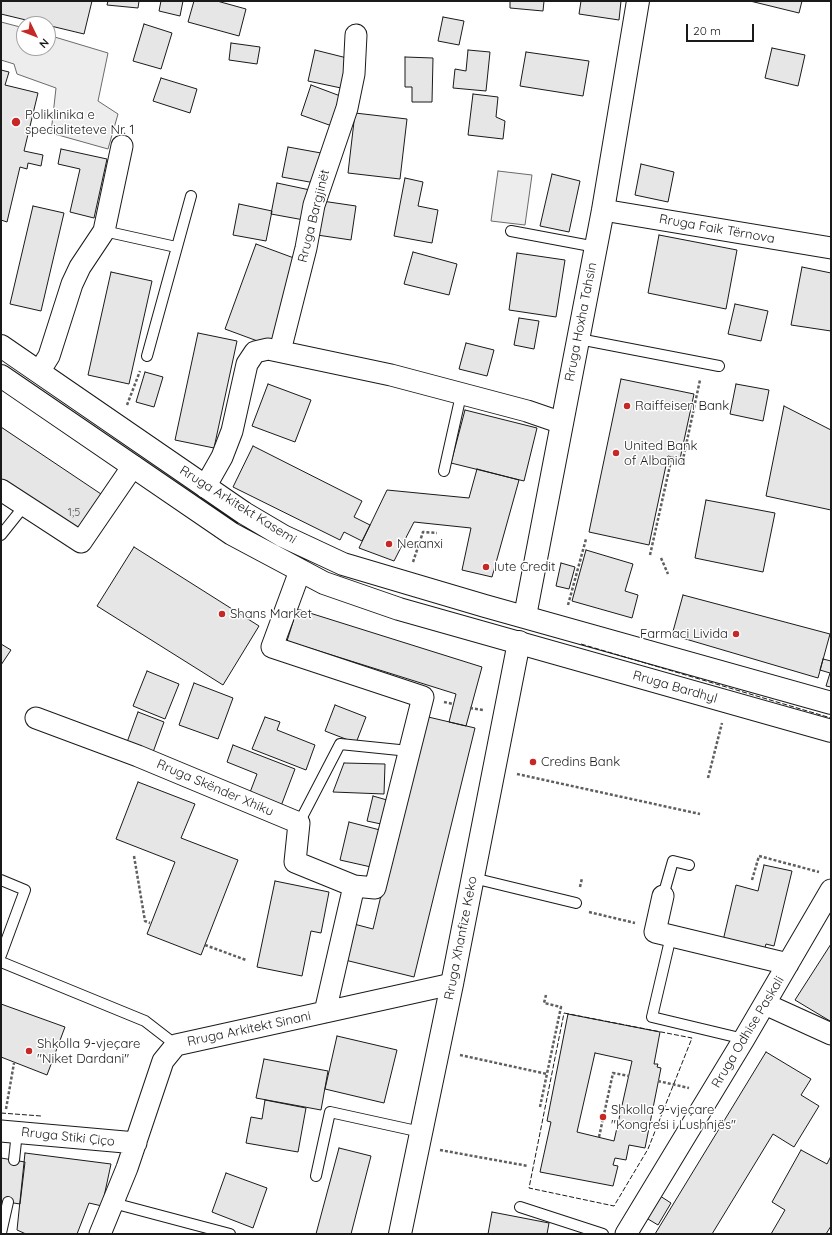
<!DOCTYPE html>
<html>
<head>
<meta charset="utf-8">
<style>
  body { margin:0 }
  #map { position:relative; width:832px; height:1235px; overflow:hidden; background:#fff; font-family:Quicksand,sans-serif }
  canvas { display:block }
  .frame { position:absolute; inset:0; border:2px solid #1a1a1a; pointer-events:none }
  .north { position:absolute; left:16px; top:16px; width:40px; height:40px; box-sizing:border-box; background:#fff; border:1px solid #a3a3a3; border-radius:50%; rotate:133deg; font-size:11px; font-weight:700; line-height:16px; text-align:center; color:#1a1a1a }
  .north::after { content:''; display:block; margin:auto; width:14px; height:18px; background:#c62828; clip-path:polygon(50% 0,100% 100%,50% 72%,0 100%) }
  .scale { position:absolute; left:686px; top:24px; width:68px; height:18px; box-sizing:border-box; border:2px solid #1a1a1a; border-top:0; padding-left:5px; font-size:12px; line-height:14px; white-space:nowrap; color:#1a1a1a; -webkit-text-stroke:3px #fff; paint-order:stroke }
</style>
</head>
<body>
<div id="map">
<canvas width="832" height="1235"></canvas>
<div class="frame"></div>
<div class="north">N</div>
<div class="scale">20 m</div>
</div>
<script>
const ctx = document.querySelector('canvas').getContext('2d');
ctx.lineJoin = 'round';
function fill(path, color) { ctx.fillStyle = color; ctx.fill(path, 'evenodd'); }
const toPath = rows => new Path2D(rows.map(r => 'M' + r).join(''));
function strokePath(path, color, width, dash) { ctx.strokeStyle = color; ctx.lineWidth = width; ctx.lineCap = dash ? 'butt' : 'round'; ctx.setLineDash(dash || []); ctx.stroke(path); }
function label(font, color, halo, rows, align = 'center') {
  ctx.font = font + ' Quicksand,sans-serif'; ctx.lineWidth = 3; ctx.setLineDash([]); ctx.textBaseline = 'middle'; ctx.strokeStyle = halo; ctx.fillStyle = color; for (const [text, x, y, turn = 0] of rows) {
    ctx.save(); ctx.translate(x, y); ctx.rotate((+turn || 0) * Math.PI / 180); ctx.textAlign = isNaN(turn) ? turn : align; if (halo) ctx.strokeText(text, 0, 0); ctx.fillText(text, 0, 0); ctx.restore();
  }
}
const parking = toPath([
  [1,22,24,28,24,48,48,48,48,35,108,53,98,101,118,114,108,149,51,133,56,88,17,74,14,64,1,60,1,22],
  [498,171,532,175,525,225,491,221,498,171]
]);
fill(parking, '#ededed');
strokePath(parking, '#6a6a6a', 1);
const building = toPath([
  [1,1,92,1,84,34,1,14,1,1],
  [108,1,139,1,138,8,107,5,108,1],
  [161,1,183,1,180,16,159,11,161,1],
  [194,1,217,1,246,9,239,36,188,22,194,1],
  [510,1,544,1,543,11,510,8,510,1],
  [581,1,621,1,619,20,579,14,581,1],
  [750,1,802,1,799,13,750,1],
  [443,17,464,21,459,45,438,41,443,17],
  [144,24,172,33,161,69,133,61,144,24],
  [231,43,260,47,257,64,229,60,231,43],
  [772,48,805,55,798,86,765,78,772,48],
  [315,50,347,58,341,88,308,81,315,50],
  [468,50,490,52,486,91,453,88,455,69,466,71,468,50],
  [526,52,589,61,583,96,520,86,526,52],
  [405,57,433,58,432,102,412,102,412,87,405,87,405,57],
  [1,70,9,72,5,85,38,93,24,151,43,155,41,166,28,163,27,169,20,167,7,222,1,220,1,70],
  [161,78,197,89,190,113,153,101,161,78],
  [311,85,343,97,332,126,301,115,311,85],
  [473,94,498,97,496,117,505,121,503,139,468,135,473,94],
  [355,113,407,119,400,179,348,173,355,113],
  [288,147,321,153,315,183,282,177,288,147],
  [61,149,107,159,94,218,70,212,80,169,58,164,61,149],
  [641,164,674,172,668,202,635,195,641,164],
  [552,174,580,181,569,232,540,226,552,174],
  [405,178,423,182,418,206,438,210,432,243,394,236,405,178],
  [277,183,310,190,304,220,271,214,277,183],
  [322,201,356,206,351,240,317,235,322,201],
  [239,204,272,211,266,241,233,235,239,204],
  [33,206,64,213,41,311,10,304,33,206],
  [659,235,737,250,726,309,648,293,659,235],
  [256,244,302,261,271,346,225,329,256,244],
  [413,252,457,264,449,295,404,284,413,252],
  [517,253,565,260,556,317,509,310,517,253],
  [802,267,831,273,831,331,791,325,802,267],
  [111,272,152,281,129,384,88,375,111,272],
  [735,304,768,311,761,341,728,334,735,304],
  [519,318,539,321,534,349,514,345,519,318],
  [198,333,237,341,214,448,175,440,198,333],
  [466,343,494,350,487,376,459,369,466,343],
  [145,372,163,377,154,407,136,402,145,372],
  [621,379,694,394,680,459,668,456,649,545,589,532,621,379],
  [268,384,311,400,295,442,252,426,268,384],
  [736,384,769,390,763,421,730,414,736,384],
  [784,406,831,430,831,510,766,496,784,406],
  [465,410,537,428,524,481,451,463,465,410],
  [1,427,104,496,79,531,1,479,1,427],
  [253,446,362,501,354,517,370,525,362,541,344,532,340,540,233,487,253,446],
  [477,469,519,480,492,577,462,570,471,528,414,522,394,561,359,548,387,490,469,498,477,469],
  [706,500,775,513,763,572,695,558,706,500],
  [134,547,259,626,223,685,97,606,134,547],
  [586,550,633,564,625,591,638,595,632,618,572,601,586,550],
  [561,563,575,567,569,589,556,586,561,563],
  [683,595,830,634,818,678,672,635,683,595],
  [297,609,482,667,466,726,449,722,456,694,287,641,297,609],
  [1,644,11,650,1,665,1,644],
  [823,659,831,661,831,687,826,686,830,673,820,670,823,659],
  [147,671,179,684,165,719,133,706,147,671],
  [194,683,233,698,218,739,179,725,194,683],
  [335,705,366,717,356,743,325,731,335,705],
  [138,712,164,722,152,755,126,745,138,712],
  [424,716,475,728,414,977,345,960,354,924,373,929,424,716],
  [265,717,280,722,277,730,315,745,306,770,252,749,265,717],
  [233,745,295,769,281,806,249,795,257,774,227,762,233,745],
  [344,763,385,764,384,794,333,792,344,763],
  [138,782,195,804,181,838,238,860,201,955,147,934,175,862,116,839,138,782],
  [373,796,387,800,381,824,367,821,373,796],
  [349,822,380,830,371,867,340,860,349,822],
  [764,865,792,871,774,946,766,944,763,955,722,945,736,885,758,891,764,865],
  [275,881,329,892,321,933,311,931,302,976,257,967,275,881],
  [831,944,831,1019,830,1021,795,1000,831,944],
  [1,1004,65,1027,47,1075,1,1057,1,1004],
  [568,1014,660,1032,654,1064,658,1064,657,1067,661,1068,645,1148,629,1145,626,1160,615,1158,613,1165,618,1166,613,1186,540,1172,551,1122,547,1121,568,1014],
  [595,1053,632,1061,614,1141,577,1132,595,1053],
  [337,1036,397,1050,384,1103,325,1089,337,1036],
  [766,1052,811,1079,801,1095,819,1106,794,1147,773,1134,712,1234,655,1234,766,1052],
  [264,1059,328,1071,321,1110,256,1098,264,1059],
  [265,1100,306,1108,298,1152,246,1143,251,1117,262,1119,265,1100],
  [339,1148,371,1156,351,1234,316,1234,339,1148],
  [801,1150,827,1164,831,1156,831,1226,826,1234,771,1234,785,1210,772,1202,801,1150],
  [25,1153,111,1164,102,1206,89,1203,77,1234,26,1234,17,1230,25,1153],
  [1,1158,25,1162,20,1204,1,1201,1,1158],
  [226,1173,267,1188,253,1228,212,1212,226,1173],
  [657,1194,671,1203,658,1225,643,1216,657,1194],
  [492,1212,549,1223,547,1234,488,1234,492,1212]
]);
fill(building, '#e6e6e6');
strokePath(building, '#1a1a1a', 1);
const lane = toPath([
  [104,231,176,247],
  [511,231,596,247],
  [579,339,719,366],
  [147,356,191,196],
  [444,471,461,395],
  [1,535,25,505],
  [299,823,340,744,409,751],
  [473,878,576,903],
  [1,880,25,890,1,955],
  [663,896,673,861,689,865],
  [671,936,652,1017,744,1039],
  [1,962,145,1021,176,1045],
  [14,1160,17,1132],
  [316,1176,330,1112,421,1132],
  [113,1203,230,1234],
  [520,1207,603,1234],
  [1,1233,8,1202]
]);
const street = toPath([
  [603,210,831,248],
  [280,351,306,248,314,205,347,108,354,74,356,35],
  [39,372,49,356,72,284,80,267,104,231,122,146],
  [205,487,222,457,232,431,247,364,255,352,268,349,391,375,527,411,562,423],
  [1,490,81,542,133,466],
  [300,571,272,647,423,697,375,888,354,886,325,1012],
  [36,718,138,756,299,823,295,862,354,886],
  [663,896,655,932,788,964],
  [765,1004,831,1034],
  [1,1131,136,1143],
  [100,1234,127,1168,163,1061,176,1045,452,984],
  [626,1234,744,1039,831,890]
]);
const secondary = toPath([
  [525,616,603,210,638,1],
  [400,1234,452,984,519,642]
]);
const primary = toPath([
  [1,346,244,513,283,536,343,564,485,606,831,703],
  [1,376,232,534,324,583,399,609,831,731]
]);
strokePath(lane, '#1a1a1a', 12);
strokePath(street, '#1a1a1a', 23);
strokePath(secondary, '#1a1a1a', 24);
strokePath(primary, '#1a1a1a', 24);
strokePath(toPath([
  [127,405,140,371],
  [650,555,671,461,682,464,700,380],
  [661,558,668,574],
  [413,562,423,532,437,533],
  [568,605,586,539],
  [444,702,453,704],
  [470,708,483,710],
  [517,774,700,814],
  [708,778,722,723],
  [134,856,145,921,150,923],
  [752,880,759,856,819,872],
  [580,887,582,878],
  [589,912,635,923],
  [205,945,246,960],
  [460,1055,547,1074],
  [658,1081,689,1088],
  [540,1107,561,1007,544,1003,546,995],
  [6,1109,14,1063],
  [599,1137,613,1073,629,1076],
  [440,1150,528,1166]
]), '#5f5f5f', 2.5, [3, 2]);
strokePath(lane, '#fff', 10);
strokePath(street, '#fff', 21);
strokePath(secondary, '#fff', 22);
strokePath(primary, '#fff', 22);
strokePath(toPath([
  [581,644,831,718],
  [564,1013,692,1038,648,1149,614,1206,529,1188,564,1013],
  [1,1113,41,1116]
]), '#1a1a1a', 1, [5, 2]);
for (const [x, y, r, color] of [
  [16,122,5,"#c62828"],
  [627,406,4,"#c62828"],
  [616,453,4,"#c62828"],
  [389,544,4,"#c62828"],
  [486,567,4,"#c62828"],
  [222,614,4,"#c62828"],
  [736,634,4,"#c62828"],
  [533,762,4,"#c62828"],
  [29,1051,4,"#c62828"],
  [603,1117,4,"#c62828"]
]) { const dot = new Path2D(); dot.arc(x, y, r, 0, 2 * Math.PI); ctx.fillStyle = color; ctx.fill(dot); strokePath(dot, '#fff', 1.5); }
label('11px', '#4d4d4d', null, [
  ["1;5",74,513]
]);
label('13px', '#1a1a1a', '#fff', [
  ["Poliklinika e",25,115],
  ["specialiteteve Nr. 1",25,130],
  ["Raiffeisen Bank",635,406],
  ["United Bank",624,446],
  ["of Albania",624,461],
  ["Neranxi",397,544],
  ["Iute Credit",494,567],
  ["Shans Market",230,614],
  ["Farmaci Livida",728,634,"right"],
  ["Credins Bank",541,762],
  ["Shkolla 9-vjeçare",37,1044],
  ["\"Niket Dardani\"",37,1059],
  ["Shkolla 9-vjeçare",611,1110],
  ["\"Kongresi i Lushnjës\"",611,1125]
], 'left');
label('13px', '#1a1a1a', '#fff', [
  ["Rruga Bargjinët",314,216,-76],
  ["Rruga Faik Tërnova",717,229,10],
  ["Rruga Hoxha Tahsin",581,322,-79],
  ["Rruga Arkitekt Kasemi",238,505,32],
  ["Rruga Bardhyl",675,687,16],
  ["Rruga Skënder Xhiku",215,788,23],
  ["Rruga Xhanfize Keko",461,938,-79],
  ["Rruga Arkitekt Sinani",249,1029,-12],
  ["Rruga Odhise Paskali",748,1032,-59],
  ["Rruga Stiki Çiço",68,1137,6]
]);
</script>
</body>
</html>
